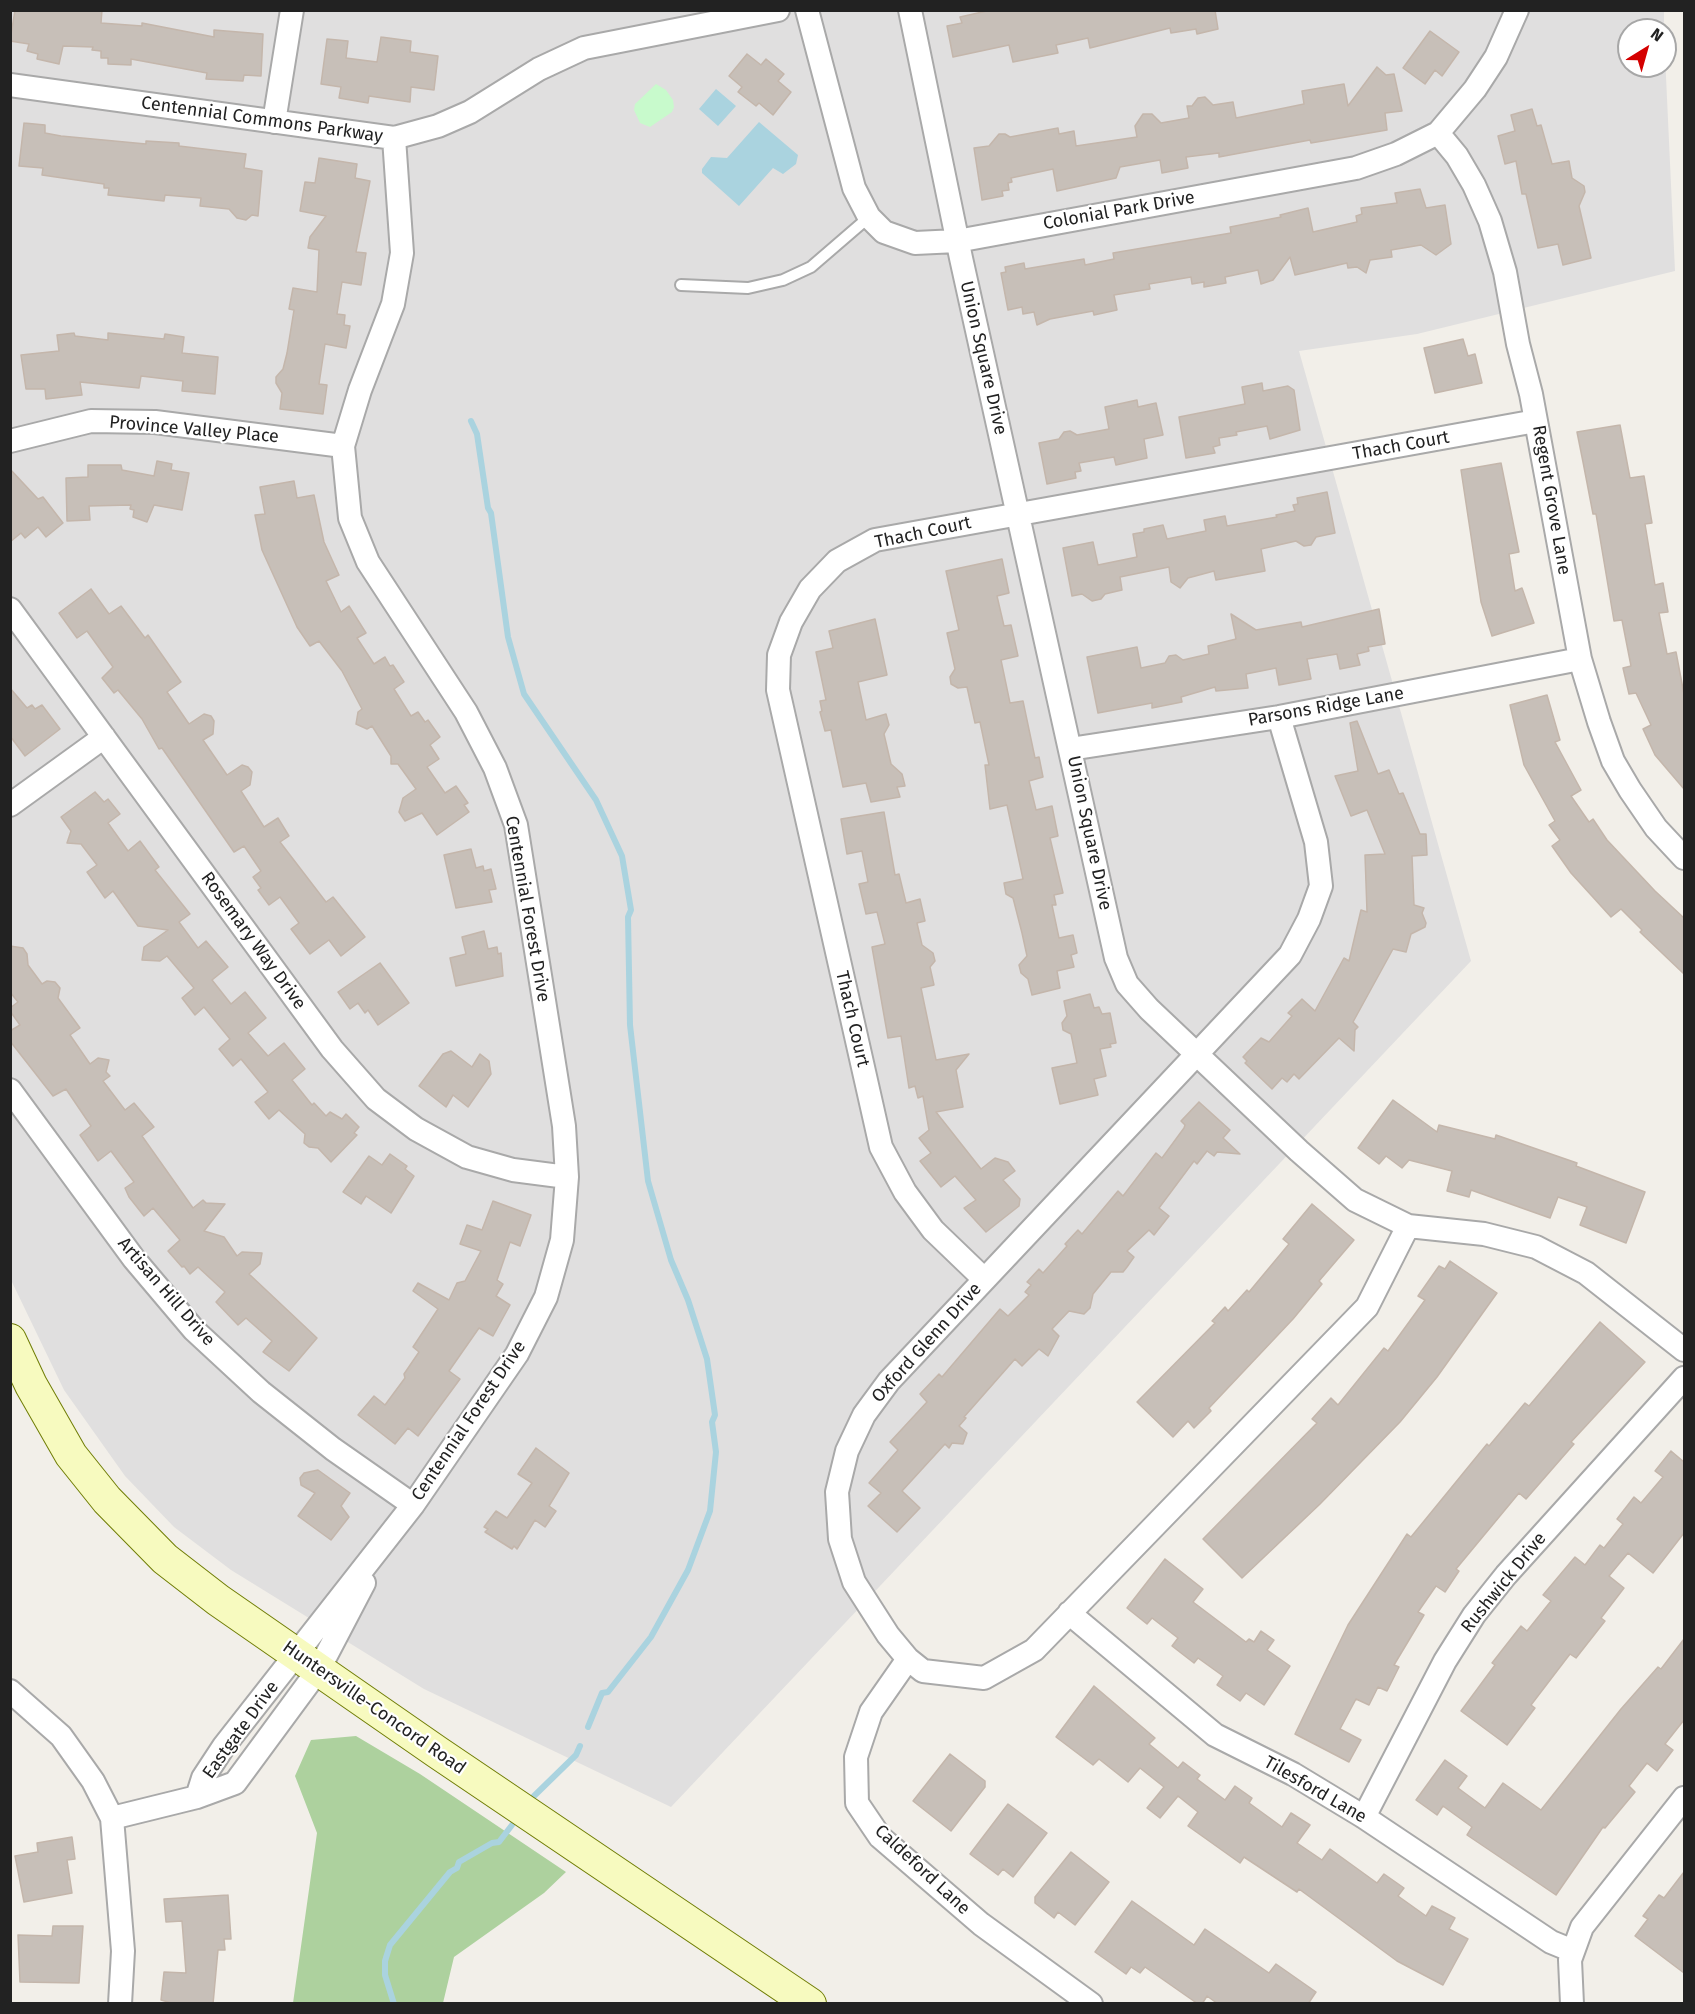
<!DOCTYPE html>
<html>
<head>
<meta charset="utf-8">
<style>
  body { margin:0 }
  #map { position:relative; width:1695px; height:2014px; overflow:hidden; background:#f2efe9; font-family:"Fira Sans",sans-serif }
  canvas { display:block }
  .frame { position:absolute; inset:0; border:12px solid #222; pointer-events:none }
  .north { position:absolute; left:1617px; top:18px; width:60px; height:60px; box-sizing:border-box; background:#fff; border:2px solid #a7a7a7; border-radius:50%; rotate:37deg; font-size:16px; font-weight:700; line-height:24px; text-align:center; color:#222 }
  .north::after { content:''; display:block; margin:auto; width:21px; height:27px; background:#d40000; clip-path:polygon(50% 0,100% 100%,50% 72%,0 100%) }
</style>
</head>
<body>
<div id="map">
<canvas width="1695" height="2014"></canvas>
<div class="frame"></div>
<div class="north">N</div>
</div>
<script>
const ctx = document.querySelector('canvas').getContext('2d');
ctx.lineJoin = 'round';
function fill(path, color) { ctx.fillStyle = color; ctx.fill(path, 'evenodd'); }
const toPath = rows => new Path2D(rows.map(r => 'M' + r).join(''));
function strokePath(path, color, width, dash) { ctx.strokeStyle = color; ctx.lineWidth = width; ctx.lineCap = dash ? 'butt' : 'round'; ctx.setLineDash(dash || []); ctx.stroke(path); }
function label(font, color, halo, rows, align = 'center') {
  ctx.font = font + ' "Fira Sans",sans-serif'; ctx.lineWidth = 4.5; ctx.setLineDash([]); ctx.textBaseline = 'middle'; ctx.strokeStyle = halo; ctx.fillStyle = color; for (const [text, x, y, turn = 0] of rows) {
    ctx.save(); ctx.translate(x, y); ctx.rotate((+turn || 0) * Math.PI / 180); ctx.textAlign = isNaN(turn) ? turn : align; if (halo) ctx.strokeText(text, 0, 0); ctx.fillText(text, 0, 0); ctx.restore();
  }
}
fill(toPath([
  [11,11,1664,11,1664,30,1629,30,1629,66,1665,66,1665,55,1675,271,1417,334,1299,351,1471,961,671,1807,424,1689,231,1570,174,1527,125,1476,64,1390,11,1280]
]), '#e0dfdf');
fill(toPath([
  [356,1736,420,1774,566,1872,544,1893,454,1957,443,2003,293,2003,317,1833,295,1776,311,1740]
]), '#add19e');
fill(toPath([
  [656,84,666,90,673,100,674,107,672,112,650,127,640,123,634,110,635,104]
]), '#c8facc');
fill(toPath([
  [716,89,736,106,718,126,699,109],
  [759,122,798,155,796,164,783,174,773,168,739,206,702,173,702,169,711,157,727,158]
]), '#aad3df');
strokePath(toPath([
  [471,421,477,434,488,508,491,513,508,637,524,694,596,800,622,856,631,910,628,917,630,1025,648,1181,671,1260,688,1300,707,1359,715,1415,712,1422,716,1452,710,1511,688,1570,651,1637,608,1692,602,1693,588,1727],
  [534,1796,576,1755,580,1746],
  [394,2004,385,1975,385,1961,390,1945,450,1872,457,1868,459,1862,492,1843,499,1842,512,1825]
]), '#aad3df', 6);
const building = toPath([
  [15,10,102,10,101,23,142,26,142,23,214,37,214,30,263,34,261,76,244,75,243,81,206,79,207,73,131,59,131,65,108,64,108,58,101,58,101,51,92,50,93,47,63,46,59,64,37,59,38,54,27,51,29,44,10,41,15,10],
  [991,10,1215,10,1218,29,1197,34,1196,29,1171,33,1170,28,1090,48,1088,38,1056,45,1058,53,1013,62,1009,45,953,57,947,26,962,23,960,17,991,10],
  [1430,31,1459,52,1442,76,1435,70,1425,84,1403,68,1430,31],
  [381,37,411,41,410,52,438,56,434,90,411,87,410,102,369,96,368,103,339,98,341,87,321,84,327,39,348,41,346,58,377,62,381,37],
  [747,54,761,65,766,59,784,74,778,81,791,92,773,115,759,103,756,106,738,92,742,87,729,76,747,54],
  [1377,67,1386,75,1394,74,1402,111,1385,113,1387,130,1311,143,1310,140,1219,157,1219,153,1186,157,1188,168,1162,173,1160,160,1120,167,1116,178,1057,191,1053,169,1011,178,1012,182,1008,183,1009,190,1002,191,1003,196,982,200,974,148,989,146,999,134,1005,134,1010,137,1058,128,1059,134,1074,131,1076,146,1137,137,1135,126,1143,114,1152,114,1161,123,1189,118,1187,106,1192,106,1198,98,1205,97,1213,105,1233,102,1236,118,1304,104,1302,91,1344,84,1348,106,1377,67],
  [1532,109,1537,126,1541,125,1552,164,1569,161,1572,178,1584,186,1585,192,1579,206,1591,258,1563,265,1558,244,1538,248,1526,194,1522,194,1516,161,1505,164,1498,136,1515,131,1511,115,1532,109],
  [24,123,45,125,45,133,61,136,146,144,146,141,179,143,179,146,246,154,244,168,262,171,258,216,252,215,246,220,237,218,229,209,200,206,201,198,165,195,164,201,108,195,109,188,104,188,104,184,42,175,43,168,19,166,24,123],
  [319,158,357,164,355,178,370,181,356,252,366,253,361,285,342,282,337,314,345,315,344,325,350,326,346,348,325,344,319,384,327,385,323,414,280,409,282,393,276,383,276,377,283,369,287,353,294,310,289,309,293,288,317,292,319,250,308,248,310,237,326,216,300,211,305,182,315,183,319,158],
  [1420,189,1426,208,1445,205,1451,244,1436,255,1421,245,1391,250,1392,257,1370,260,1366,273,1357,267,1348,268,1347,263,1295,275,1290,257,1273,280,1261,284,1258,270,1225,277,1226,283,1204,287,1204,282,1192,284,1191,277,1149,284,1150,289,1114,295,1117,310,1094,315,1093,311,1050,319,1037,325,1034,312,1023,314,1022,307,1008,310,1001,273,1006,272,1005,267,1024,263,1025,269,1084,259,1085,265,1114,259,1113,253,1231,233,1230,227,1281,217,1280,215,1308,208,1313,232,1357,222,1356,216,1362,214,1361,208,1397,203,1395,193,1420,189],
  [74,333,75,336,108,340,108,333,164,339,165,334,184,337,182,353,218,357,215,394,182,391,183,381,141,376,139,388,80,382,82,395,46,399,45,389,26,389,21,355,59,351,57,335,74,333],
  [1463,339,1468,356,1475,354,1482,383,1435,393,1424,348,1463,339],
  [1262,383,1263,391,1288,386,1294,390,1300,430,1270,439,1267,426,1236,432,1237,435,1219,438,1220,445,1213,447,1215,453,1186,458,1179,417,1245,404,1242,387,1262,383],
  [1137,400,1138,407,1156,403,1163,435,1144,439,1147,458,1116,465,1114,457,1079,463,1081,471,1075,472,1076,478,1047,484,1039,443,1059,439,1064,432,1070,431,1077,435,1109,429,1105,407,1137,400],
  [1620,425,1630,478,1644,476,1652,523,1645,524,1655,585,1663,583,1668,612,1659,613,1667,654,1676,652,1684,694,1684,789,1655,755,1643,729,1651,725,1636,693,1629,694,1623,668,1631,666,1622,620,1614,621,1596,514,1593,514,1583,462,1577,432,1620,425],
  [157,461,172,464,171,470,189,473,182,510,154,505,147,522,133,517,134,510,130,509,131,505,89,506,90,520,67,521,66,478,88,477,88,465,121,465,122,470,154,476,157,461],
  [1501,463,1519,552,1509,554,1515,591,1522,588,1534,623,1492,636,1481,602,1461,470,1501,463],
  [10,469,38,499,43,497,63,523,46,537,38,527,25,538,21,533,10,542,10,469],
  [294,481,297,498,314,495,324,542,339,575,326,581,341,612,349,606,366,633,357,638,374,664,385,657,390,666,393,665,404,682,394,689,411,716,418,712,425,722,428,720,440,737,430,745,439,759,427,767,445,793,456,786,468,803,464,805,469,812,437,835,422,813,405,821,399,812,403,798,416,789,398,764,391,764,391,756,372,726,367,729,356,724,358,712,362,709,342,671,319,641,310,646,297,627,262,550,255,515,265,514,260,487,294,481],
  [1327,492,1335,533,1316,537,1311,545,1304,546,1296,541,1261,549,1265,571,1216,580,1214,571,1188,578,1180,588,1171,582,1169,567,1120,577,1122,590,1105,594,1101,599,1092,601,1082,594,1072,596,1063,548,1093,542,1098,565,1137,557,1133,534,1144,532,1144,529,1163,525,1167,539,1206,531,1204,520,1225,516,1227,526,1277,517,1276,515,1295,511,1293,505,1298,504,1297,498,1327,492],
  [1002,559,1009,593,997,596,1004,626,1011,625,1018,656,1001,660,1010,703,1023,701,1035,758,1039,757,1043,777,1029,781,1036,810,1052,806,1058,836,1050,838,1063,893,1054,895,1056,905,1052,905,1059,938,1073,935,1077,953,1071,955,1074,967,1057,971,1060,988,1032,995,1028,979,1021,973,1019,965,1027,956,1022,933,1013,898,1006,894,1004,883,1023,879,1007,805,990,809,985,765,989,765,980,722,975,723,967,687,958,688,951,684,950,677,955,669,947,633,959,630,946,571,1002,559],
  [91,589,109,614,121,606,145,638,148,635,181,682,167,692,189,724,204,714,211,716,214,721,213,734,203,740,227,775,242,765,248,767,252,772,250,785,241,791,264,827,278,818,289,836,280,842,326,902,333,897,365,937,341,956,329,940,310,954,291,929,299,923,280,897,269,905,258,890,261,888,253,877,261,871,244,846,234,852,162,748,159,749,142,719,118,690,114,693,102,678,113,667,87,631,77,638,59,613,91,589],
  [1379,609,1385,644,1368,647,1369,651,1357,654,1360,665,1340,669,1337,654,1307,659,1311,679,1279,685,1276,668,1246,674,1248,688,1216,691,1215,687,1181,697,1182,702,1152,708,1152,703,1098,713,1087,657,1137,647,1141,668,1165,663,1169,656,1176,655,1183,660,1209,654,1208,646,1236,639,1231,614,1256,630,1301,622,1302,627,1379,609],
  [875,619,887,675,858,682,866,720,886,714,889,725,884,734,891,764,902,774,905,786,897,787,900,797,871,802,866,783,843,787,831,730,825,731,820,712,822,711,820,701,826,700,816,652,833,648,829,631,875,619],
  [10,688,27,708,32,705,35,709,42,705,60,729,25,756,10,736,10,688],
  [1547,695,1560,740,1555,742,1581,790,1571,796,1589,822,1593,819,1607,840,1655,891,1684,918,1684,974,1640,932,1642,930,1621,909,1611,917,1571,873,1552,846,1560,840,1549,825,1555,821,1524,765,1510,705,1547,695],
  [1357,721,1378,774,1389,770,1399,794,1403,793,1420,834,1426,834,1427,855,1412,856,1414,905,1424,908,1422,913,1426,923,1425,927,1411,934,1406,952,1393,949,1353,1022,1358,1027,1355,1030,1354,1051,1339,1038,1299,1079,1294,1074,1287,1082,1282,1078,1272,1089,1245,1063,1247,1061,1243,1057,1261,1038,1269,1042,1292,1016,1288,1013,1302,999,1315,1011,1344,958,1349,961,1361,910,1367,912,1365,855,1385,854,1367,810,1351,816,1335,776,1358,771,1350,723,1357,721],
  [95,792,104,802,108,799,120,814,108,823,128,851,140,841,159,867,155,870,190,914,179,922,198,948,206,941,228,967,212,980,231,1004,245,992,266,1018,248,1033,268,1056,284,1043,305,1069,292,1080,312,1105,314,1103,326,1116,330,1112,342,1119,346,1114,359,1127,354,1133,357,1135,331,1162,318,1148,309,1147,304,1143,305,1134,279,1110,269,1119,255,1102,268,1092,241,1059,233,1066,219,1049,230,1039,204,1007,195,1015,182,998,194,988,167,956,160,961,142,960,144,947,168,930,138,926,113,891,105,898,87,872,97,865,81,844,67,843,71,831,61,817,95,792],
  [884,812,895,875,899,874,906,903,920,899,925,921,917,923,922,945,933,953,935,961,930,967,934,985,921,988,936,1060,969,1054,956,1070,963,1107,936,1112,981,1169,995,1158,1008,1162,1015,1171,1003,1180,1020,1199,1019,1206,986,1232,964,1208,976,1200,955,1176,941,1187,920,1161,931,1153,919,1138,929,1130,923,1096,918,1098,915,1086,909,1088,901,1036,888,1038,872,947,885,944,877,912,866,914,859,884,868,882,862,851,847,854,841,819,884,812],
  [471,849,476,868,483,866,484,871,491,869,496,889,489,890,492,902,456,908,444,855,471,849],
  [484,931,488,949,497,947,498,954,501,953,503,976,456,986,450,958,466,954,462,937,484,931],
  [10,946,23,948,27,954,28,965,42,984,47,981,55,982,60,988,58,998,80,1028,70,1035,90,1064,98,1058,109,1060,106,1072,110,1076,103,1081,125,1110,134,1103,154,1127,142,1136,193,1208,203,1200,206,1203,225,1204,204,1231,224,1237,237,1256,242,1252,262,1253,260,1264,249,1274,317,1338,289,1371,263,1352,272,1341,246,1318,238,1325,216,1302,225,1292,198,1267,190,1274,184,1266,182,1267,168,1251,180,1240,153,1208,144,1216,129,1197,125,1188,134,1182,111,1151,98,1161,80,1135,91,1126,66,1089,53,1096,10,1041,10,1031,20,1025,10,1011,10,1008,18,1002,10,992,10,946],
  [380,963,409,1003,378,1025,368,1010,365,1013,358,1003,350,1009,338,992,380,963],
  [1090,994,1094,1008,1099,1007,1102,1014,1110,1013,1116,1043,1110,1044,1111,1047,1100,1049,1106,1076,1094,1079,1098,1095,1060,1104,1052,1068,1077,1063,1071,1034,1063,1030,1062,1023,1067,1016,1064,1001,1090,994],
  [451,1051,472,1067,480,1054,489,1061,491,1074,468,1107,453,1095,446,1107,419,1086,443,1054,451,1051],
  [1393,1100,1437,1132,1439,1125,1495,1139,1496,1135,1577,1163,1576,1166,1645,1192,1626,1243,1580,1225,1587,1207,1558,1197,1550,1218,1471,1190,1469,1197,1447,1191,1452,1171,1409,1160,1402,1168,1386,1156,1379,1164,1358,1148,1393,1100],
  [1199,1102,1230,1130,1223,1138,1240,1154,1217,1152,1214,1156,1207,1151,1197,1164,1194,1161,1159,1208,1169,1216,1154,1235,1149,1230,1127,1251,1134,1257,1127,1267,1123,1272,1111,1272,1093,1294,1090,1308,1084,1314,1069,1311,1052,1329,1059,1336,1048,1356,1039,1349,1022,1366,1015,1359,964,1417,966,1418,959,1426,967,1433,963,1444,952,1443,949,1448,945,1444,902,1491,920,1508,897,1532,868,1506,881,1493,869,1483,898,1450,890,1442,927,1402,920,1394,939,1374,942,1377,1000,1309,1008,1316,1029,1295,1025,1292,1031,1285,1027,1282,1039,1269,1043,1273,1067,1246,1065,1244,1078,1230,1082,1234,1118,1191,1123,1196,1156,1153,1162,1158,1184,1128,1185,1125,1181,1121,1199,1102],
  [390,1154,407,1166,405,1169,414,1176,391,1213,366,1196,361,1204,343,1192,369,1156,382,1165,390,1154],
  [493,1201,531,1215,520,1246,510,1242,497,1280,503,1284,496,1296,510,1305,493,1336,479,1328,449,1371,460,1379,418,1436,408,1428,395,1444,358,1415,374,1396,385,1405,405,1378,404,1374,419,1352,413,1347,438,1309,413,1291,418,1283,449,1300,457,1283,465,1281,481,1251,460,1244,467,1225,482,1230,493,1201],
  [1312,1204,1354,1240,1319,1281,1322,1284,1293,1319,1209,1408,1211,1411,1194,1428,1188,1421,1173,1437,1137,1402,1215,1323,1212,1321,1225,1307,1228,1311,1247,1290,1249,1292,1289,1244,1283,1239,1312,1204],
  [1450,1261,1497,1293,1437,1377,1400,1422,1320,1504,1242,1578,1203,1539,1317,1423,1312,1419,1331,1398,1338,1405,1384,1348,1388,1351,1425,1300,1418,1296,1439,1266,1445,1269,1450,1261],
  [1600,1322,1645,1362,1571,1442,1574,1444,1526,1499,1519,1493,1456,1569,1459,1571,1445,1592,1436,1586,1418,1612,1424,1615,1394,1665,1399,1667,1387,1691,1378,1687,1369,1705,1356,1699,1340,1729,1361,1740,1349,1762,1295,1734,1348,1625,1407,1534,1411,1537,1487,1444,1489,1446,1525,1403,1529,1406,1600,1322],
  [536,1448,569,1473,549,1506,556,1511,545,1527,535,1520,517,1549,514,1546,512,1549,485,1532,488,1529,484,1527,496,1511,507,1518,532,1483,518,1474,536,1448],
  [1671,1451,1684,1462,1684,1533,1653,1573,1628,1553,1609,1576,1624,1588,1601,1618,1605,1621,1576,1658,1570,1654,1531,1705,1535,1708,1507,1745,1461,1711,1495,1665,1492,1663,1521,1626,1527,1631,1551,1601,1543,1595,1575,1557,1585,1565,1600,1545,1604,1548,1623,1524,1617,1519,1634,1497,1641,1503,1663,1477,1655,1471,1671,1451],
  [318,1470,350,1493,341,1506,349,1517,331,1540,298,1516,315,1493,301,1485,300,1478,304,1473,318,1470],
  [1165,1559,1203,1589,1193,1602,1246,1642,1249,1639,1254,1642,1261,1631,1274,1640,1267,1650,1290,1666,1264,1705,1246,1693,1240,1701,1217,1685,1223,1676,1198,1658,1194,1663,1172,1646,1178,1638,1152,1618,1147,1624,1127,1608,1165,1559],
  [1684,1639,1684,1720,1665,1744,1673,1750,1657,1771,1647,1763,1629,1786,1635,1792,1605,1828,1603,1827,1556,1895,1467,1835,1472,1827,1443,1806,1437,1815,1416,1800,1445,1760,1467,1776,1458,1788,1485,1808,1503,1783,1541,1810,1621,1709,1658,1667,1661,1669,1684,1639],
  [1094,1686,1155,1738,1149,1744,1178,1768,1183,1762,1200,1775,1197,1779,1225,1800,1235,1786,1252,1798,1249,1803,1282,1827,1291,1813,1310,1825,1297,1843,1322,1860,1330,1849,1377,1883,1384,1874,1404,1888,1398,1896,1426,1916,1432,1906,1455,1918,1449,1929,1468,1939,1443,1985,1397,1961,1299,1889,1297,1892,1244,1857,1240,1863,1188,1826,1198,1812,1178,1796,1160,1818,1147,1808,1164,1787,1140,1768,1128,1782,1099,1759,1093,1765,1056,1737,1094,1686],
  [950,1754,985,1781,985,1787,951,1831,913,1801,950,1754],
  [1008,1804,1047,1833,1013,1877,1003,1869,998,1875,970,1854,1008,1804],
  [72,1837,75,1859,67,1860,72,1893,24,1902,15,1856,38,1852,37,1843,72,1837],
  [1071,1852,1109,1882,1075,1925,1058,1912,1054,1918,1035,1903,1035,1897,1071,1852],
  [1684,1872,1684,1973,1635,1936,1648,1919,1643,1916,1659,1895,1664,1898,1684,1872],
  [228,1895,231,1939,224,1939,225,1950,218,1950,213,2004,175,2004,161,2000,164,1972,186,1973,182,1921,166,1922,164,1899,228,1895],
  [1132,1901,1194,1945,1205,1929,1269,1973,1276,1964,1316,1992,1308,2004,1218,2004,1207,1996,1202,2004,1198,2004,1145,1967,1140,1973,1131,1967,1126,1974,1095,1952,1132,1901],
  [53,1926,83,1926,79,1983,20,1982,18,1935,52,1936,53,1926]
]);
fill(building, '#c7bfb8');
strokePath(building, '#c4b6ab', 1.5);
const lane = toPath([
  [681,285,748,288,783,280,811,267,869,217]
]);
const street = toPath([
  [807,10,854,188,869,217,884,232,915,243,957,241,1356,168,1396,154,1438,133,1475,89,1496,57,1517,10],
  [910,10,961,258,1116,958,1127,984,1149,1009,1299,1151,1355,1200,1408,1226,1484,1234,1536,1247,1586,1273,1684,1350],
  [10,85,394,138,438,126,470,112,539,69,584,48,778,10],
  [274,122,292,10],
  [1438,133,1457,156,1474,185,1490,221,1505,272,1518,344,1531,394,1580,659,1599,722,1613,761,1630,790,1656,828,1684,858],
  [10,441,91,421,155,422,343,446],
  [10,609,332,1049,376,1099,416,1129,467,1157,513,1170,567,1177],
  [1279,717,1316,842,1321,886,1309,919,1290,955,889,1381,864,1415,847,1451,837,1492,840,1539,854,1582,888,1635,908,1659,923,1671,984,1678,1034,1650,1367,1307,1408,1226],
  [1070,749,1279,717,1580,659],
  [10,805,104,737],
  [10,1090,134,1259,194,1330,261,1392,333,1449,413,1505],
  [984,1279,933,1230,905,1192,881,1147,778,690,779,655,791,622,810,589,837,561,875,540,1536,421],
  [1069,1613,1215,1735,1293,1774,1364,1817,1551,1942,1573,1951],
  [908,1659,871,1712,856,1757,857,1803,880,1837,981,1924,1091,2004],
  [10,1691,61,1736,93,1781,112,1818,123,1951,120,2004],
  [197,1797,203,1778,224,1746,413,1505,517,1354,546,1297,562,1240,567,1177,564,1126,516,825,495,768,466,712,368,562,350,518,343,446,360,390,393,304,402,253,394,138],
  [1364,1817,1445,1661,1474,1615,1506,1575,1684,1378],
  [112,1818,197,1797,235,1783,319,1669,364,1583],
  [1572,2004,1570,1960,1582,1927,1684,1798]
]);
const secondary = toPath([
  [10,1340,31,1385,71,1455,107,1500,165,1559,218,1600,437,1752,810,2004]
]);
strokePath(lane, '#a9a9a9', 14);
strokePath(street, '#a9a9a9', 26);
strokePath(secondary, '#707d05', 34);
strokePath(lane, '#fff', 10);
strokePath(street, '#fff', 22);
strokePath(secondary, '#f7fabf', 32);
label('18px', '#222', '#fff', [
  ["Centennial Commons Parkway",262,120,8],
  ["Colonial Park Drive",1119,211,-10],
  ["Union Square Drive",983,358,77],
  ["Province Valley Place",194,430,5],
  ["Thach Court",1401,446,-10],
  ["Regent Grove Lane",1551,500,80],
  ["Thach Court",923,533,-12],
  ["Parsons Ridge Lane",1326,707,-10],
  ["Union Square Drive",1089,833,78],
  ["Centennial Forest Drive",527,909,80],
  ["Rosemary Way Drive",253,941,54],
  ["Thach Court",852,1019,77],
  ["Artisan Hill Drive",166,1292,49],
  ["Oxford Glenn Drive",927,1343,-48],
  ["Centennial Forest Drive",469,1421,-56],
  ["Rushwick Drive",1504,1583,-51],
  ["Huntersville-Concord Road",374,1708,35],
  ["Eastgate Drive",241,1730,-54],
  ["Tilesford Lane",1315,1790,30],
  ["Caldeford Lane",922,1870,43]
]);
</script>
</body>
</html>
